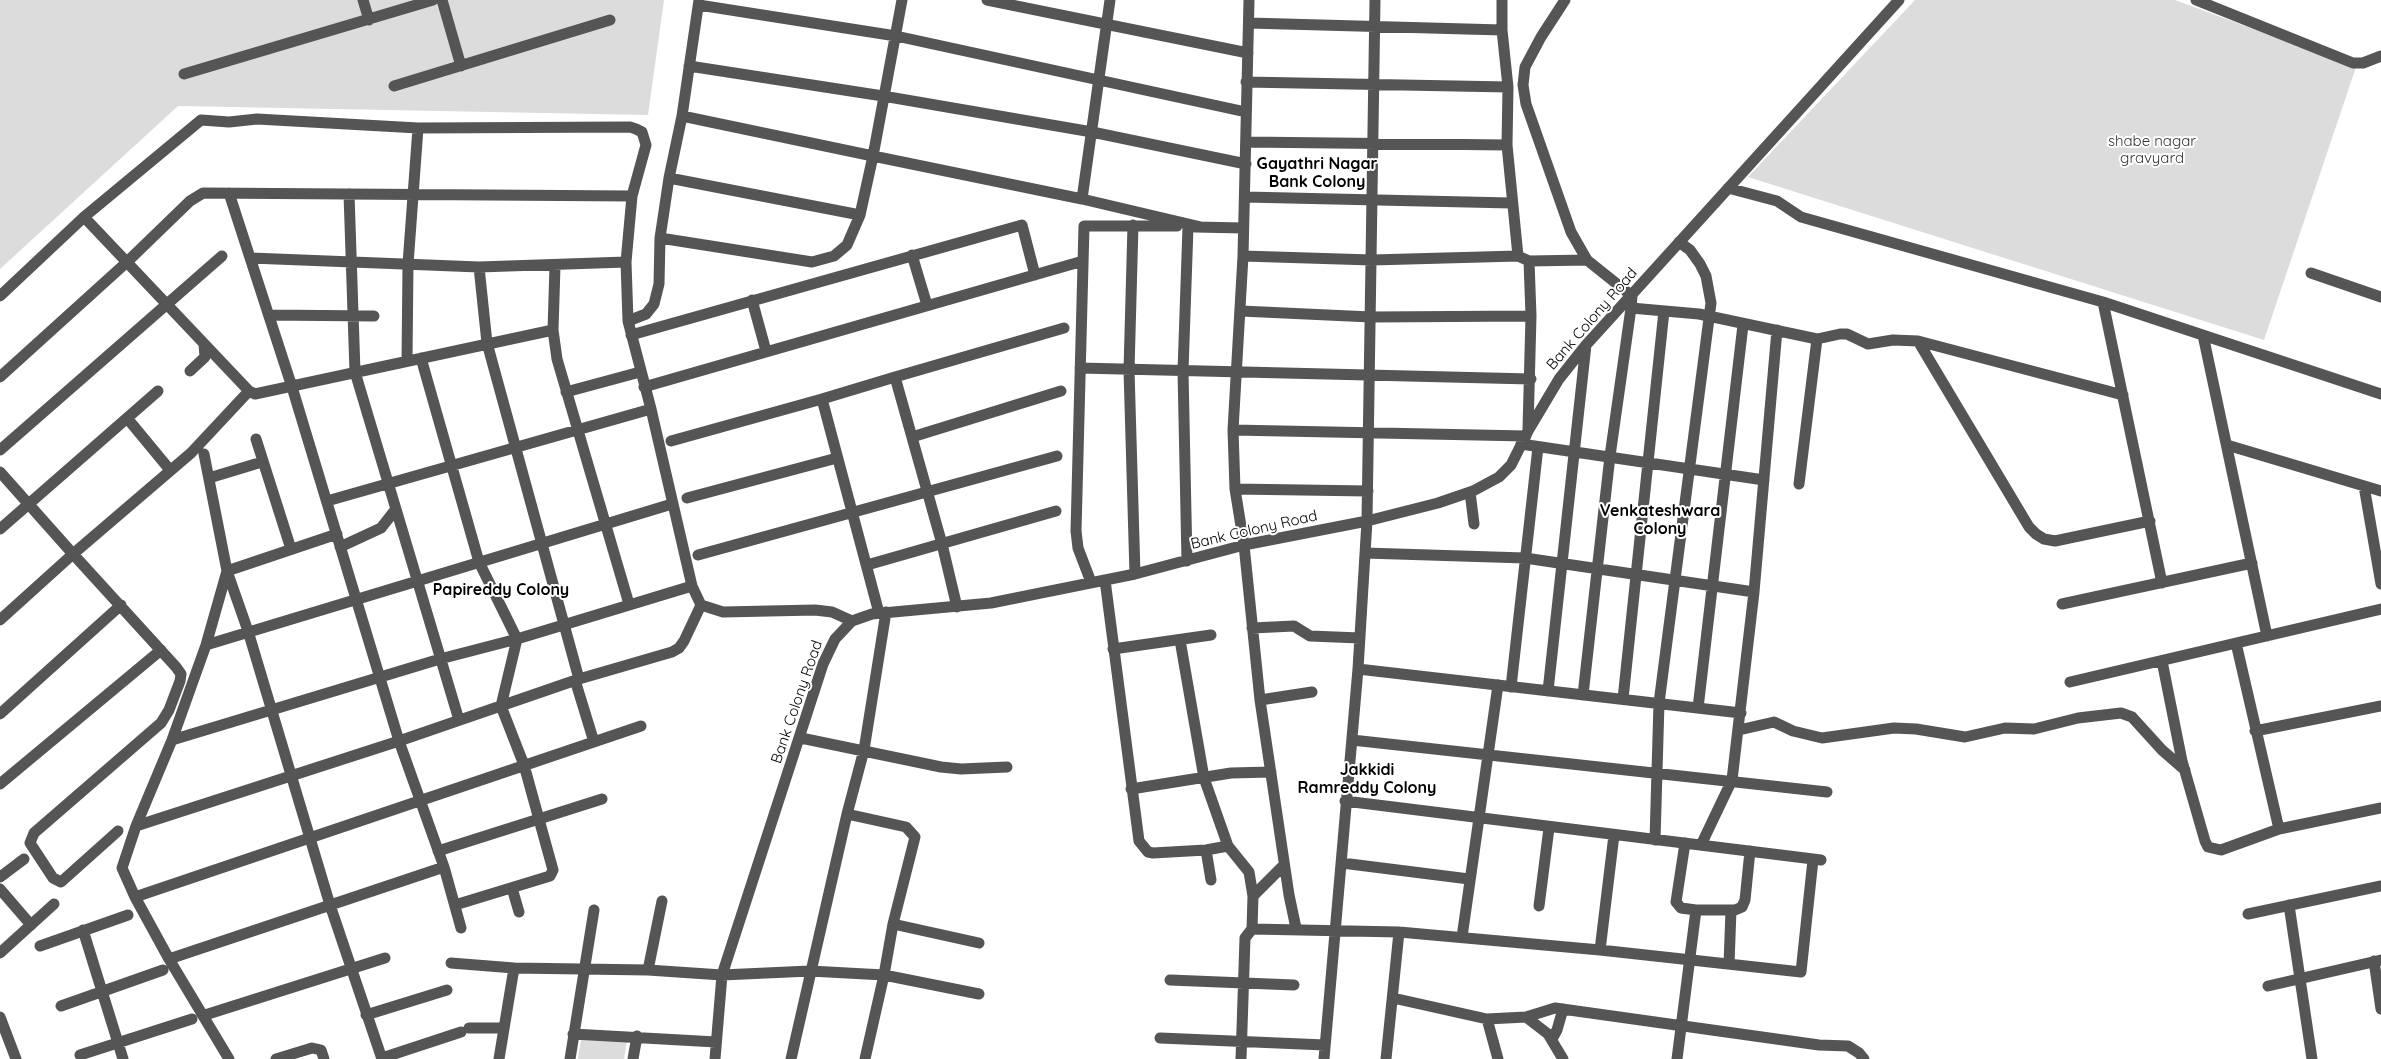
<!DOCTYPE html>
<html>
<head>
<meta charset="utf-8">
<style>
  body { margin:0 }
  canvas { display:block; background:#fff }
</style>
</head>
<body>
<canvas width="2381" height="1059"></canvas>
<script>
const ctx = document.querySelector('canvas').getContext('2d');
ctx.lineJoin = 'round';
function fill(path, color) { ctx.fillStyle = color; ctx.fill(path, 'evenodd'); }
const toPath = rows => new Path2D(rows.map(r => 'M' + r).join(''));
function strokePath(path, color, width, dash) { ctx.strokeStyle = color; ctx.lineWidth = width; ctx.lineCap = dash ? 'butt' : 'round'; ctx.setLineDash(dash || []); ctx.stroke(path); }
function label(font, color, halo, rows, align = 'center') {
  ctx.font = font + ' Quicksand,sans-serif'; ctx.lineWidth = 4; ctx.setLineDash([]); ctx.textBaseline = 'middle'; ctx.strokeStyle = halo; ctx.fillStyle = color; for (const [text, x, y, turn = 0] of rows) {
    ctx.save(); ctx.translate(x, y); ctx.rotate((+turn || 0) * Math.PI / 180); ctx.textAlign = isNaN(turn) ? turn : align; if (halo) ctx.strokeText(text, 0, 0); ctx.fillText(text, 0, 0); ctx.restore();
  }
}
fill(toPath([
  [0,0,664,0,648,115,178,106,0,269],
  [1915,0,2175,0,2356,67,2264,340,1748,177],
  [581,1040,627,1041,624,1059,578,1059]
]), '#dcdcdc');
strokePath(toPath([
  [363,0,369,20],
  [442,0,461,66],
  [987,0,1248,53],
  [1249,0,1243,256,1233,430,1235,489,1244,545,1260,700,1289,895,1296,928],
  [1502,0,1502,30,1508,87,1507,145,1518,256],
  [1565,0,1541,37,1525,67,1523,85,1526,104,1571,232,1587,260,1632,296,1631,308,1699,314,1817,339,1840,334,1847,334,1868,344,1893,340,1918,341,2123,395],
  [2196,0,2353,63,2363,63,2381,56],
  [699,5,896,36,1246,112],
  [1249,23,1502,30],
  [689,66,883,96,1092,132,1246,164],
  [184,74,433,0],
  [1246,82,1508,87],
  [394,86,610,20],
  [682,116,873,156,902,0],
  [1246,142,1507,145],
  [669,178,860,215],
  [1728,188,1777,201,1801,217,2103,302,2381,394],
  [229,193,292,387,399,741,444,867,461,928],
  [349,194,355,372,459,720],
  [1245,197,1511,203],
  [1082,199,1110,0],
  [84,217,249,391,255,394,553,330],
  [1133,225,1129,370,1135,574],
  [1195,227,1243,228],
  [660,238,812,262,834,256,847,245,860,215,873,156,1082,199,1201,227],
  [912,255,927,305],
  [1243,256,1372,260,1518,256,1529,261,1587,260],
  [251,258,479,267,626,262],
  [555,266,553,330,557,359,629,604],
  [479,267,487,343,579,679],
  [2311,273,2381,297],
  [0,296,84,217,201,120,229,122,257,119,418,128,630,127,636,129,642,132,646,145,632,196,626,262,628,321,651,409,692,586,701,605,723,612,815,610,832,612,852,621],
  [752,300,766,351],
  [2103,302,2162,583],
  [1241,311,1371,317,1531,316],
  [269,315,374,316],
  [628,321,646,314,654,304,659,284,660,238,669,178,682,116,699,0],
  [631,335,1022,225,1035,275],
  [2203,335,2267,636],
  [1918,341,2029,527,2036,534,2044,539,2055,541,2150,521],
  [421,358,479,562,517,639,501,706,524,765,553,870,550,876,455,905],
  [407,361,408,264,418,128],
  [1080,368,1531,379],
  [190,371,205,357,204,344],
  [0,377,127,262,190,201,203,193,632,196],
  [895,377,1064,328],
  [644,387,1083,261],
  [566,392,640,372],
  [127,418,170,470],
  [1528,429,1531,316,1529,261],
  [1233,430,1526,436],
  [912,437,1061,391],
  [256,439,291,549],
  [671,441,822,399],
  [1521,444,1764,480],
  [2227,445,2381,491],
  [0,450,222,256],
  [204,454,227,571,248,631,330,905,382,1059],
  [0,472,73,554,0,620],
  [209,478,262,462],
  [1799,484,1817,339],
  [2364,486,2381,584],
  [1235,489,1368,491],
  [1470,492,1474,524],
  [687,498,837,458],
  [327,501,651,409],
  [0,529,158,391],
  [340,547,381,528,396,509],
  [1365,553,1525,558,1754,592],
  [698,555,1057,456],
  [1187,561,1183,371,1188,227],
  [867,565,1056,511],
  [227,571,206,645,172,740,136,826,122,868,135,897,169,959,229,1059],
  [227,571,337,534],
  [1105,580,1139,841,1148,852,1153,853,1206,850,1228,846],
  [1091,582,1078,548,1076,531,1084,226,1177,226],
  [2062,604,2252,563],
  [879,613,822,399,895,377,942,544,957,607],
  [1252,628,1294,626,1310,636,1360,638],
  [1180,640,1204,778,1228,846,1249,872,1253,896,1252,929],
  [2236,643,2279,829],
  [206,645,672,504],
  [1113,649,1211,635],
  [2162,661,2182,761,2205,841,2208,847,2221,850,2279,829,2381,808],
  [1358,669,1741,713],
  [575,680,594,742],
  [2070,682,2381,609],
  [1511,687,1538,447],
  [1548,691,1586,345],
  [1583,695,1610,456,1631,308],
  [1623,699,1664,311],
  [1260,700,1312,692],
  [1698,708,1743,325],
  [0,714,121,605],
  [1739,730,1774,722,1793,731,1822,738,1894,728,1916,729,1965,737,2005,728,2034,729,2078,718,2121,713,2132,717,2162,750,2185,770],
  [2255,731,2381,706],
  [801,738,941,767,961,769,1007,767],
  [172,740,440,659,517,639,692,586],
  [1352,740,1827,792],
  [0,784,161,650],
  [1131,789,1231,773,1271,772],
  [1345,801,1821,860],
  [136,826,399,741,579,679,672,652,679,648,684,641,701,605],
  [118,831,61,882,53,878,30,843,34,833,161,723,169,710,180,681,181,674,176,667,73,554,191,453,249,391],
  [1655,840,1659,703,1711,303,1706,276,1700,264,1690,250,1679,242],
  [1701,845,1732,780,1754,592,1777,330],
  [1206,850,1211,880],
  [438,851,602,799],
  [1342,863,1469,879],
  [0,877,24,859],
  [512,888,519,912],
  [0,889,31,925],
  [1253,896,1284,865],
  [135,897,641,726],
  [2289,905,2312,1059],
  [1539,906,1549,828],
  [1696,910,1735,910,1742,907,1745,900,1750,851],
  [2248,914,2381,886],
  [893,924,979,943],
  [83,930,123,1059],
  [1462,937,1498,685],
  [40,946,128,915],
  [1600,950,1614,835],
  [0,953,54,904],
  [169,959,444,867],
  [2374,961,2381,1009],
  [451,963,514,968,648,970,722,975,810,971,884,975,893,924,915,837,906,827,847,814],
  [1729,964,1731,910],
  [648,970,662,901],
  [1170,980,1294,985],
  [2268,986,2381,960],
  [1393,998,1487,1019,1526,1017,1555,1008,1819,1045,1848,1046,1859,1053,1864,1059],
  [61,1006,163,970],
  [205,1015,385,958],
  [366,1015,447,990],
  [0,1017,16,1059],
  [1526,1017,1548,1034,1563,1059],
  [1487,1019,1498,1059],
  [469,1028,503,1028],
  [573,1034,716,1042],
  [1160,1038,1325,1045],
  [1552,1039,1557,1030,1563,1009],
  [80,1055,192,1019],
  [382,1058,461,1032],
  [276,1059,312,1048,321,1050,324,1059],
  [499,1059,514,968],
  [570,1059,594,910],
  [633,1059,637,1036],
  [715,1059,722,975,823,664,835,639,852,621,872,614,991,603,1135,574,1244,545,1367,521,1438,503,1473,491,1499,477,1511,465,1528,431,1559,379,1586,345,1899,0],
  [791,1059,847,814,864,750,886,612],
  [865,1059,884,975,979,994],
  [1241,1059,1245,938,1252,929,1399,932,1600,950,1801,972,1813,860],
  [1324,1059,1358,669,1367,521,1375,0],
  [1386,1059,1399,932],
  [1677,1059,1696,910,1681,908,1676,902,1685,843]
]), '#555', 11);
label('15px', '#333', '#fff', [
  ["shabe nagar",2152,141],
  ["gravyard",2152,158]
]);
label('15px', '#000', '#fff', [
  ["Bank Colony Road",1592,319,-49],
  ["Bank Colony Road",1254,530,-13],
  ["Bank Colony Road",797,702,-71]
]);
label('bold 16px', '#000', '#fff', [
  ["Gayathri Nagar",1317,164],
  ["Bank Colony",1317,182],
  ["Venkateshwara",1660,511],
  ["Colony",1660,529],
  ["Papireddy Colony",501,590],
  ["Jakkidi",1367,770],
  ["Ramreddy Colony",1367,788]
]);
</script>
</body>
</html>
